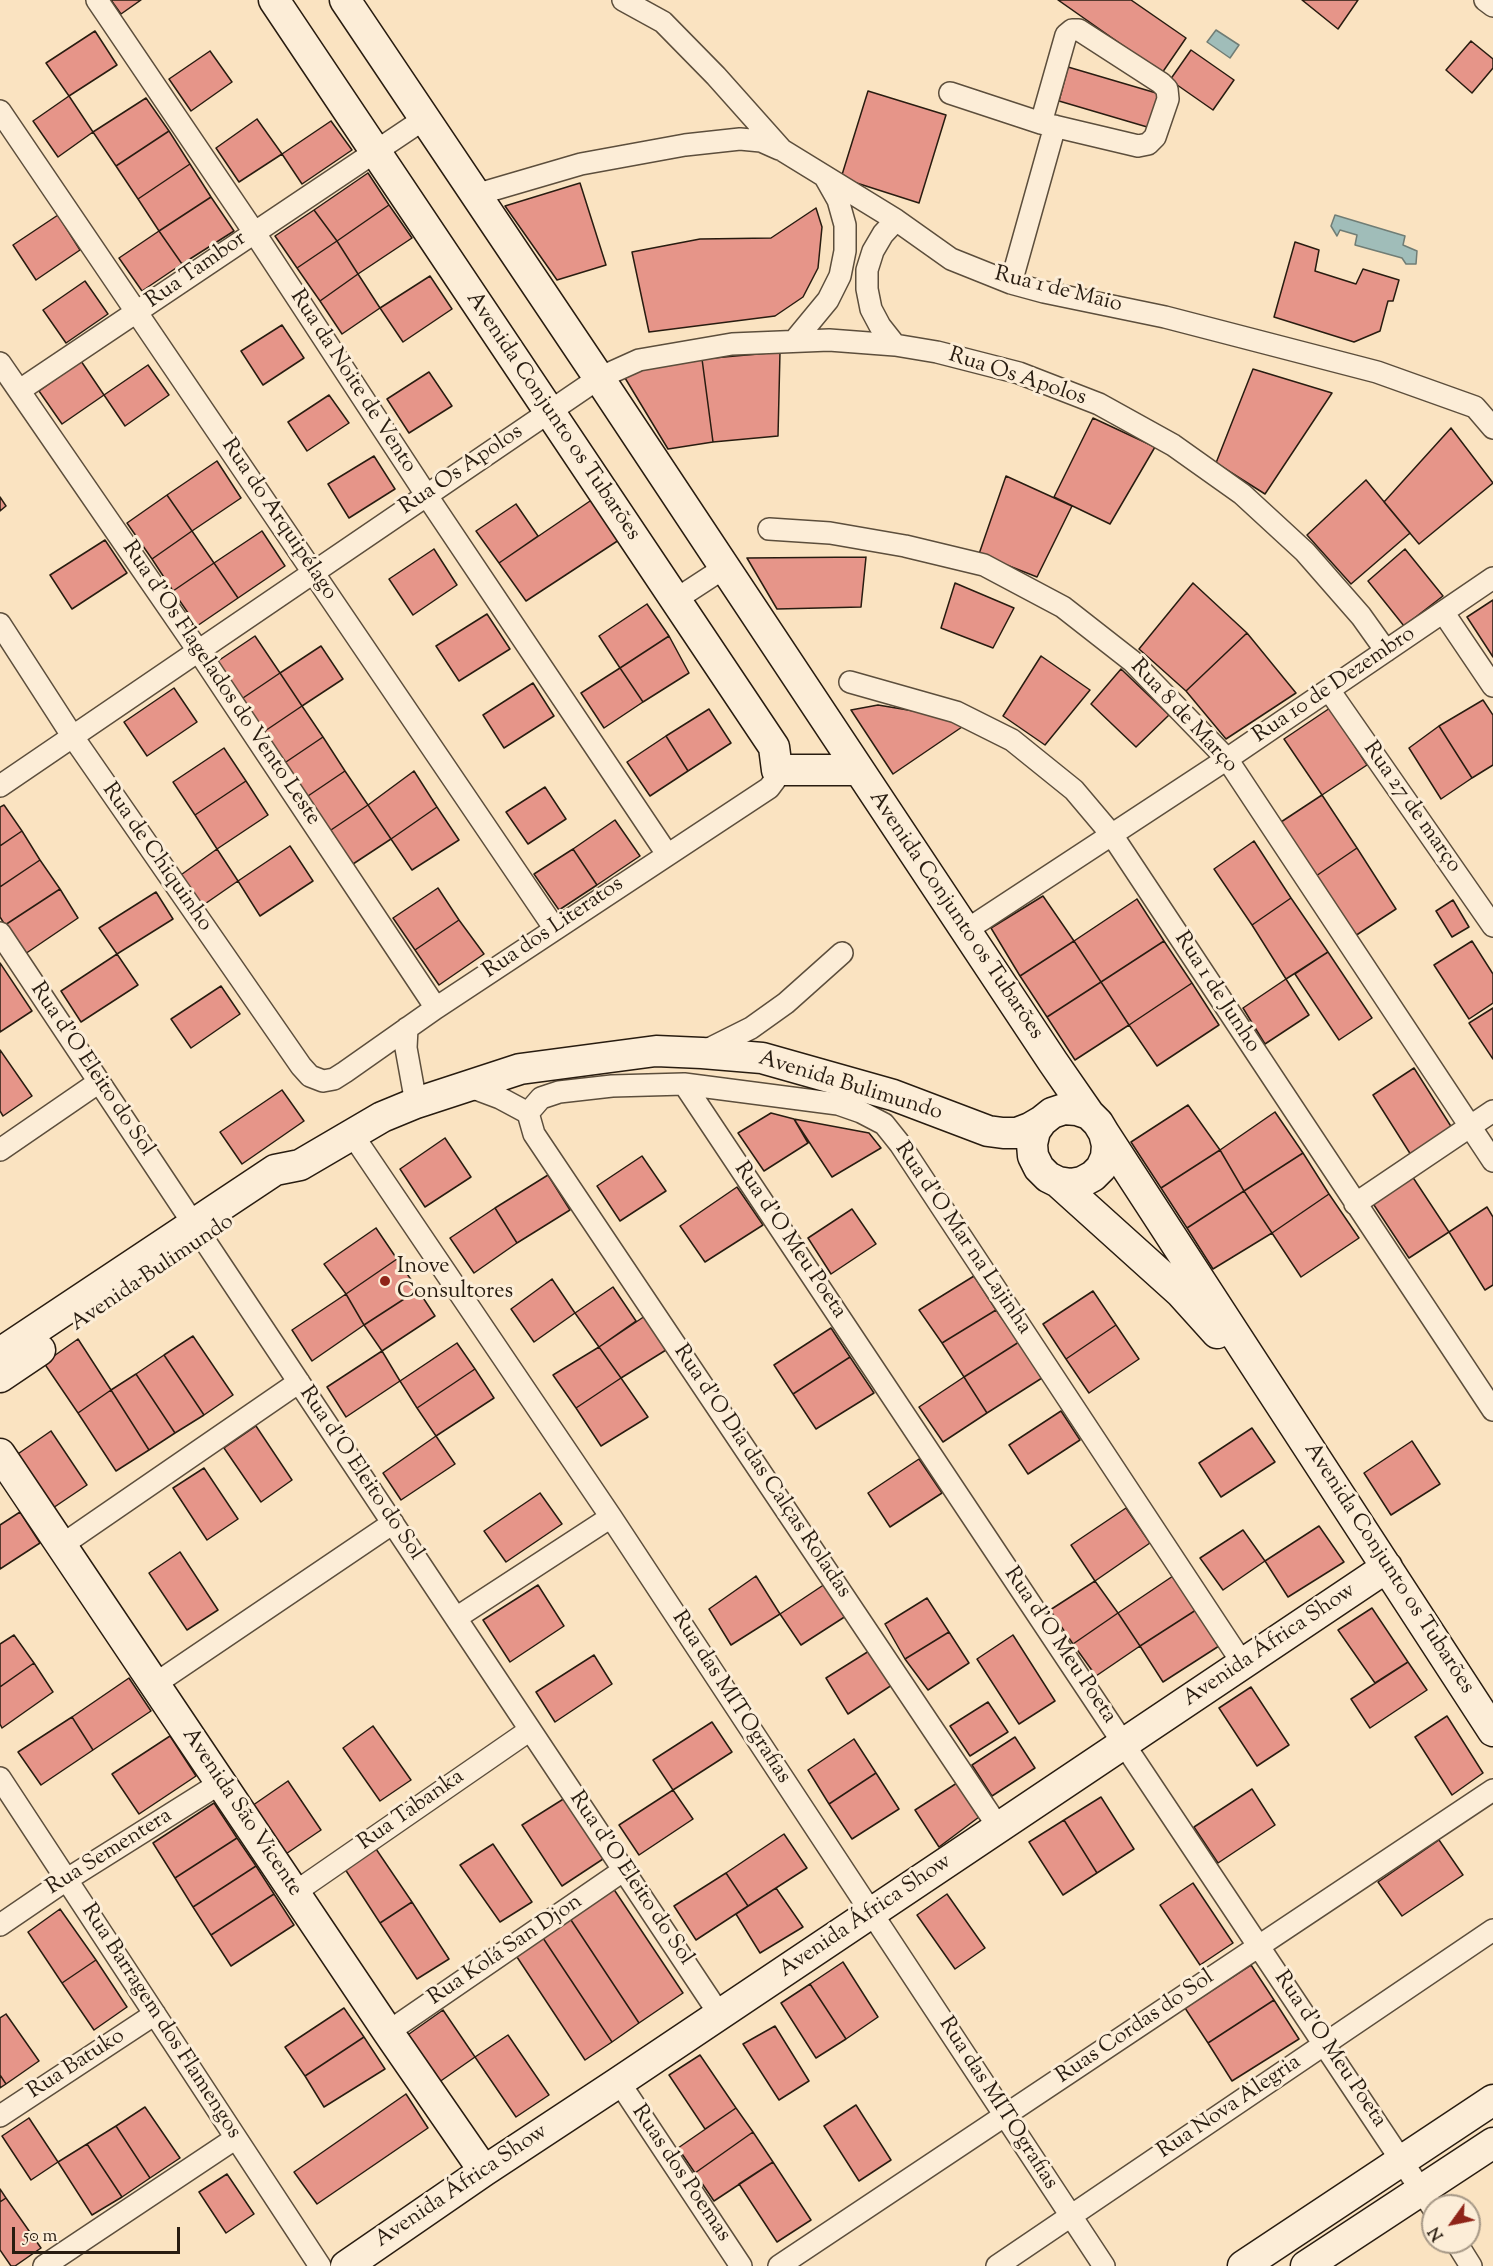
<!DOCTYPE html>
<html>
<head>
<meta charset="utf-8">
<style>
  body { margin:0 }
  #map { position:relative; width:1493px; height:2266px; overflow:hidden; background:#fae3c1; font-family:"Sorts Mill Goudy",serif }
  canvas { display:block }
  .north { position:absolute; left:1421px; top:2194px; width:60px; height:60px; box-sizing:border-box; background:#fcedd7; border:2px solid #a79987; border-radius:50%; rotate:237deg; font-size:16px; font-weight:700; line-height:24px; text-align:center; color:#281c10 }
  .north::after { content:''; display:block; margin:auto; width:21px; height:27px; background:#8f2418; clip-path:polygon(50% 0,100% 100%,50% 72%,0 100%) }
  .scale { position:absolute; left:12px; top:2227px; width:168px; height:27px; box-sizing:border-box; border:3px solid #281c10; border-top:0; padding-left:8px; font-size:18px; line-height:21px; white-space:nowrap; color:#281c10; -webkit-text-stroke:4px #fcedd7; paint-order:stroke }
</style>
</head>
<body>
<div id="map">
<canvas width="1493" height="2266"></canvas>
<div class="north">N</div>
<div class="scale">50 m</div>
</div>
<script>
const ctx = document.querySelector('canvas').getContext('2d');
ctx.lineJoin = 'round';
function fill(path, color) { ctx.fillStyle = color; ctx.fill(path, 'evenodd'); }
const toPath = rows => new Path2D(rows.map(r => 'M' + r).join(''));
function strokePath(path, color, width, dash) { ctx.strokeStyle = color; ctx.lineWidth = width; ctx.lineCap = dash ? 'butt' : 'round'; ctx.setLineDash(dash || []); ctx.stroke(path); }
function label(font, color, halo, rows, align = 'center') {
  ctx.font = font + ' "Sorts Mill Goudy",serif'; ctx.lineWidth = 6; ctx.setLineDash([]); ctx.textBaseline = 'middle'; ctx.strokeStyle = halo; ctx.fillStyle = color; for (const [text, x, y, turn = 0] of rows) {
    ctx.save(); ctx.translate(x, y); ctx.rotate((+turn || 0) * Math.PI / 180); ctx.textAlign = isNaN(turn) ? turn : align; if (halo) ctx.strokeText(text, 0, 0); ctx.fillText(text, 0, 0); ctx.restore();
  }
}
const water = toPath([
  [1216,30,1239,45,1230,58,1207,42,1216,30],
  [1335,215,1405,236,1403,245,1417,251,1416,264,1406,264,1402,258,1355,245,1357,235,1340,230,1337,236,1331,226,1335,215]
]);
fill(water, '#a0bdb9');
strokePath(water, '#707d75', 1.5);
const building = toPath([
  [111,0,141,0,121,14,111,0],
  [1058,0,1131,0,1186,38,1162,73,1058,0],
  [1302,0,1358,0,1338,29,1302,0],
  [95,31,117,65,69,96,46,63,95,31],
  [1471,41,1493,59,1493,68,1472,93,1446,70,1471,41],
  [1191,50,1234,80,1213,110,1170,80,1191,50],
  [210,51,232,82,191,111,169,79,210,51],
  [1068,67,1163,95,1154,129,1059,101,1068,67],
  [868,91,946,115,919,203,841,178,868,91],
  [69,96,93,132,58,157,33,121,69,96],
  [146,98,169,131,116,166,93,132,146,98],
  [257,119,282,154,239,182,216,148,257,119],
  [331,121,352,150,302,184,282,154,331,121],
  [169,131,190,164,138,199,116,166,169,131],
  [190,164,211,197,159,231,138,199,190,164],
  [368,173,389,205,337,241,314,210,368,173],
  [580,183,606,265,557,280,505,206,580,183],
  [211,197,234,231,182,264,159,231,211,197],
  [389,205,412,238,358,274,337,241,389,205],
  [816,208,822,227,818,268,803,297,775,316,649,332,632,252,700,239,771,238,816,208],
  [314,210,337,241,297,268,275,236,314,210],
  [58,215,80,250,36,280,13,245,58,215],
  [159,231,182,264,142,291,119,258,159,231],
  [337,241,358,274,320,301,297,268,337,241],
  [1295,242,1319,250,1315,271,1356,284,1363,269,1399,280,1393,301,1388,301,1380,331,1354,342,1274,317,1295,242],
  [358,274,380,308,342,334,320,301,358,274],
  [430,276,452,309,403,342,380,308,430,276],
  [85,281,108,314,66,343,43,310,85,281],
  [282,325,304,358,263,385,241,351,282,325],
  [780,352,778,436,713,442,702,359,780,352],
  [702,359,713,442,668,449,622,373,702,359],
  [81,361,104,395,62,424,39,391,81,361],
  [148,365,169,395,125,426,104,395,148,365],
  [1253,369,1332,393,1265,494,1216,463,1253,369],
  [429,372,452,406,409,433,387,399,429,372],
  [329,395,349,423,307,451,288,422,329,395],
  [1093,418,1155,447,1110,524,1054,497,1093,418],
  [1451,428,1493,483,1419,544,1384,502,1451,428],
  [374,456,395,489,349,518,328,484,374,456],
  [217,461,241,498,192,531,167,495,217,461],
  [1006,476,1072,506,1037,577,979,554,1006,476],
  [1366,480,1410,533,1351,584,1307,535,1366,480],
  [167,495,192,531,152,559,127,523,167,495],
  [0,497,6,506,0,511,0,497],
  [593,499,619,540,526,601,499,563,593,499],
  [516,504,538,536,499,563,476,531,516,504],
  [192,531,214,563,173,591,152,559,192,531],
  [262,531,285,566,238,598,214,563,262,531],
  [105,540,127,573,72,609,50,575,105,540],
  [434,549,457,585,413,615,389,579,434,549],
  [1405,549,1443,596,1404,626,1368,581,1405,549],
  [866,557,861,607,777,609,747,558,866,557],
  [214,563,238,598,197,626,173,591,214,563],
  [955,583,1014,608,993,648,941,628,955,583],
  [1193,583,1247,633,1186,691,1139,649,1193,583],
  [1493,600,1493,657,1467,617,1493,600],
  [647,604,669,636,620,668,599,636,647,604],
  [487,614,510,649,459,681,436,646,487,614],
  [1247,633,1296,693,1226,739,1186,691,1247,633],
  [255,636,280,673,240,700,215,663,255,636],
  [669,636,689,673,643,702,620,668,669,636],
  [321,646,343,679,302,706,280,673,321,646],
  [1041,656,1090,690,1045,745,1003,716,1041,656],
  [620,668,643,702,604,728,581,693,620,668],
  [1121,669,1169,715,1136,747,1091,704,1121,669],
  [280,673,302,706,262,733,240,700,280,673],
  [533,683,554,716,504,748,483,715,533,683],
  [174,688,197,722,147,756,124,722,174,688],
  [1483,700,1493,715,1493,765,1472,778,1439,726,1483,700],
  [878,705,944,716,962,727,893,774,851,710,878,705],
  [302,706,323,737,283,764,262,733,302,706],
  [1330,708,1367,765,1322,795,1284,739,1330,708],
  [709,709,731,743,688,771,666,736,709,709],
  [1439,726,1472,778,1441,799,1409,748,1439,726],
  [666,736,688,771,650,796,627,762,666,736],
  [323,737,345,771,305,798,283,764,323,737],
  [224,748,246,781,195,815,173,782,224,748],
  [345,771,368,805,328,832,305,798,345,771],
  [414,771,437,807,391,839,368,805,414,771],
  [246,781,268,815,217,849,195,815,246,781],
  [545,787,566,819,528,844,506,812,545,787],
  [1322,795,1357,848,1316,876,1281,822,1322,795],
  [4,805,22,831,0,846,0,807,4,805],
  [368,805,391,839,350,866,328,832,368,805],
  [437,807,459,840,412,870,391,839,437,807],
  [615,820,640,856,597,885,573,849,615,820],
  [22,831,40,860,0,887,0,846,22,831],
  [1254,841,1291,898,1252,925,1214,869,1254,841],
  [290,846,313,881,260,916,238,881,290,846],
  [1357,848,1396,909,1355,936,1316,876,1357,848],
  [217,849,238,881,199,908,178,877,217,849],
  [573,849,597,885,559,910,534,874,573,849],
  [40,860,60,889,5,925,0,917,0,887,40,860],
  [438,888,459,920,415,950,393,918,438,888],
  [60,889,78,918,25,954,5,925,60,889],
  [156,892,173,919,117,954,99,928,156,892],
  [1043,896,1074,941,1020,976,991,928,1043,896],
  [1291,898,1328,952,1286,979,1252,925,1291,898],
  [1137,899,1164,941,1101,982,1074,941,1137,899],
  [1453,900,1469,927,1452,937,1436,911,1453,900],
  [459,920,484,954,439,985,415,950,459,920],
  [1074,941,1101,982,1047,1017,1020,976,1074,941],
  [1164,941,1192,983,1129,1025,1101,982,1164,941],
  [1472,941,1493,974,1493,1003,1469,1019,1434,965,1472,941],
  [1328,952,1372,1018,1339,1040,1295,974,1328,952],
  [117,954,138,985,81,1022,61,991,117,954],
  [0,963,32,1011,0,1032,0,963],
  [1286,979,1309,1015,1265,1044,1243,1008,1286,979],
  [1101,982,1129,1025,1075,1060,1047,1017,1101,982],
  [1192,983,1219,1025,1157,1066,1129,1025,1192,983],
  [221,986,240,1014,191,1048,171,1019,221,986],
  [1493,1008,1493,1059,1469,1023,1493,1008],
  [0,1050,32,1096,3,1116,0,1111,0,1050],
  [1414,1068,1452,1128,1411,1155,1373,1095,1414,1068],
  [282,1090,304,1121,242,1164,220,1132,282,1090],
  [1188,1105,1220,1150,1161,1188,1131,1142,1188,1105],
  [1275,1112,1303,1153,1244,1191,1220,1150,1275,1112],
  [771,1113,794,1119,808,1143,764,1171,738,1133,771,1113],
  [794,1119,869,1133,881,1148,832,1177,794,1119],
  [445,1138,471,1177,425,1207,400,1169,445,1138],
  [1220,1150,1244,1191,1187,1228,1161,1188,1220,1150],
  [1303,1153,1329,1194,1272,1233,1244,1191,1303,1153],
  [642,1156,666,1191,620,1221,597,1186,642,1156],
  [548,1175,570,1210,517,1243,495,1208,548,1175],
  [1412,1176,1449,1232,1409,1258,1372,1202,1412,1176],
  [737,1187,763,1225,705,1262,680,1226,737,1187],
  [1244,1191,1272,1233,1213,1269,1187,1228,1244,1191],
  [1329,1194,1359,1238,1301,1277,1272,1233,1329,1194],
  [1487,1207,1493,1217,1493,1285,1485,1290,1449,1232,1487,1207],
  [495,1208,517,1243,474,1273,450,1238,495,1208],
  [852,1209,876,1244,831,1274,808,1238,852,1209],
  [376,1228,397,1259,346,1294,324,1264,376,1228],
  [397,1259,418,1290,364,1325,346,1294,397,1259],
  [974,1276,996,1310,942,1343,919,1310,974,1276],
  [552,1279,575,1313,534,1342,511,1309,552,1279],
  [613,1287,636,1321,599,1347,575,1313,613,1287],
  [418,1290,435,1316,382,1351,364,1325,418,1290],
  [1093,1291,1116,1325,1066,1359,1043,1324,1093,1291],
  [346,1294,364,1325,312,1361,292,1330,346,1294],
  [996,1310,1019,1342,964,1377,942,1343,996,1310],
  [645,1316,666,1350,621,1378,599,1347,645,1316],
  [1116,1325,1139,1359,1089,1393,1066,1359,1116,1325],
  [831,1328,850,1357,793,1394,774,1365,831,1328],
  [193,1336,233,1395,204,1415,164,1355,193,1336],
  [78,1339,111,1390,78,1413,44,1363,78,1339],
  [1019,1342,1042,1378,987,1413,964,1377,1019,1342],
  [457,1343,475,1369,417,1408,400,1381,457,1343],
  [599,1347,621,1378,576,1408,553,1375,599,1347],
  [382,1351,400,1381,346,1417,327,1387,382,1351],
  [164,1355,204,1415,175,1433,136,1374,164,1355],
  [850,1357,874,1393,816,1429,793,1394,850,1357],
  [475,1369,494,1398,436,1436,417,1408,475,1369],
  [136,1374,175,1433,149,1450,111,1390,136,1374],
  [964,1377,987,1413,943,1442,919,1407,964,1377],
  [621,1378,648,1417,601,1446,576,1408,621,1378],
  [111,1390,149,1450,116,1471,78,1413,111,1390],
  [1061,1411,1080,1440,1028,1474,1009,1445,1061,1411],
  [256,1426,292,1480,261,1502,224,1448,256,1426],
  [1252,1428,1275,1462,1221,1497,1199,1463,1252,1428],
  [51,1431,87,1485,47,1512,12,1458,51,1431],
  [436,1436,455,1464,401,1500,383,1473,436,1436],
  [1412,1441,1440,1484,1391,1515,1364,1473,1412,1441],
  [919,1459,942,1493,890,1527,868,1493,919,1459],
  [204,1468,238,1519,207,1540,173,1488,204,1468],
  [540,1493,562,1524,506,1562,484,1531,540,1493],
  [1126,1508,1150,1543,1095,1581,1071,1545,1126,1508],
  [20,1512,40,1543,0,1569,0,1525,20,1512],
  [1319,1526,1344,1562,1288,1597,1265,1561,1319,1526],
  [1243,1530,1265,1561,1223,1590,1200,1558,1243,1530],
  [180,1552,218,1610,187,1630,149,1573,180,1552],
  [756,1576,780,1614,731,1645,709,1609,756,1576],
  [1173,1576,1196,1610,1140,1646,1118,1613,1173,1576],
  [1095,1581,1118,1613,1073,1644,1050,1610,1095,1581],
  [825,1584,846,1616,801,1645,780,1614,825,1584],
  [538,1585,564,1626,510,1662,483,1620,538,1585],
  [927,1598,949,1632,905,1659,885,1624,927,1598],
  [1372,1608,1408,1662,1375,1683,1338,1630,1372,1608],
  [1196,1610,1219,1646,1163,1682,1140,1646,1196,1610],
  [1118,1613,1140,1646,1096,1676,1073,1644,1118,1613],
  [949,1632,969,1663,928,1690,905,1659,949,1632],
  [14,1635,34,1663,0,1687,0,1644,14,1635],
  [1013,1635,1055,1701,1019,1724,977,1659,1013,1635],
  [869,1651,892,1685,848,1714,826,1678,869,1651],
  [594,1655,612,1684,555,1722,536,1692,594,1655],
  [1408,1662,1427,1690,1370,1728,1351,1699,1408,1662],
  [34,1663,53,1692,2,1728,0,1724,0,1687,34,1663],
  [129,1678,151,1711,93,1750,72,1717,129,1678],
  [1251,1687,1289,1745,1257,1766,1219,1708,1251,1687],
  [988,1702,1008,1732,970,1756,950,1726,988,1702],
  [1447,1716,1483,1773,1452,1795,1415,1737,1447,1716],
  [72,1717,93,1750,41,1785,18,1752,72,1717],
  [712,1722,732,1752,673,1790,653,1760,712,1722],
  [373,1726,411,1780,380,1801,343,1748,373,1726],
  [170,1736,196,1776,139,1814,112,1774,170,1736],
  [1015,1737,1035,1768,992,1796,972,1765,1015,1737],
  [854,1739,876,1773,829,1804,808,1770,854,1739],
  [876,1773,899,1809,852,1839,829,1804,876,1773],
  [288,1781,321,1830,280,1858,246,1810,288,1781],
  [957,1783,979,1817,939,1847,915,1810,957,1783],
  [1252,1789,1275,1825,1218,1863,1194,1827,1252,1789],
  [673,1790,693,1819,639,1855,619,1825,673,1790],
  [1101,1797,1134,1849,1097,1873,1064,1820,1101,1797],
  [565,1798,603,1859,562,1886,522,1825,565,1798],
  [214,1803,237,1838,175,1878,153,1843,214,1803],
  [1064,1820,1097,1873,1063,1895,1029,1842,1064,1820],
  [784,1834,807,1868,748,1906,726,1873,784,1834],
  [237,1838,256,1866,193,1907,175,1878,237,1838],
  [1439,1840,1463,1875,1402,1916,1378,1882,1439,1840],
  [493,1844,532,1902,500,1922,460,1865,493,1844],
  [374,1846,412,1902,380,1923,343,1866,374,1846],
  [256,1866,274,1894,211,1935,193,1907,256,1866],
  [726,1873,748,1906,696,1940,674,1906,726,1873],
  [1193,1883,1233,1943,1200,1965,1160,1905,1193,1883],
  [613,1888,683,1993,639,2023,569,1917,613,1888],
  [776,1888,803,1927,760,1953,736,1914,776,1888],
  [274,1894,294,1925,231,1966,211,1935,274,1894],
  [947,1894,985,1948,955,1969,917,1915,947,1894],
  [412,1902,449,1959,417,1979,380,1923,412,1902],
  [60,1909,96,1960,62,1983,28,1932,60,1909],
  [569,1917,639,2023,612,2042,541,1935,569,1917],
  [541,1935,612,2042,585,2060,515,1954,541,1935],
  [96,1960,127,2007,94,2030,62,1983,96,1960],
  [843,1962,878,2017,846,2039,810,1984,843,1962],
  [1251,1965,1274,2000,1208,2043,1185,2008,1251,1965],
  [810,1984,846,2039,816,2058,781,2003,810,1984],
  [1274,2000,1299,2039,1232,2081,1208,2043,1274,2000],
  [344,2008,364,2037,305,2076,285,2047,344,2008],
  [443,2010,475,2057,435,2085,402,2039,443,2010],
  [6,2014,39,2061,6,2084,0,2075,0,2018,6,2014],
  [775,2026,809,2081,779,2100,743,2044,775,2026],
  [508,2035,549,2095,516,2117,475,2057,508,2035],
  [364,2037,385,2069,324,2107,305,2076,364,2037],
  [700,2055,736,2108,705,2129,669,2075,700,2055],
  [0,2075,6,2084,0,2088,0,2075],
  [406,2094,428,2128,317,2204,294,2172,406,2094],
  [856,2105,891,2160,859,2181,824,2126,856,2105],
  [145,2107,180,2158,150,2178,116,2126,145,2107],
  [736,2108,753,2132,695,2173,678,2148,736,2108],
  [29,2118,58,2162,31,2180,2,2136,29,2118],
  [116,2126,150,2178,122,2197,87,2144,116,2126],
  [753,2132,773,2162,714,2201,695,2173,753,2132],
  [87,2144,122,2197,92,2215,58,2162,87,2144],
  [773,2162,811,2220,777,2242,739,2184,773,2162],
  [227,2174,254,2214,226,2233,199,2192,227,2174],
  [0,2189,6,2198,0,2202,0,2189],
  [6,2198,41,2248,15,2266,11,2266,0,2250,0,2202,6,2198]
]);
fill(building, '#e69589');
strokePath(building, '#281c10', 1.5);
const street = toPath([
  [97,0,254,232,427,496,667,854],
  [623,0,663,22,716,76,782,150,896,220,951,259,1011,283,1044,292,1165,317,1377,372,1475,407,1493,428],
  [1485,0,1493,6],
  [950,93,1041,123,1138,146,1148,144,1155,137,1168,99,1167,89,1161,83,1079,30,1072,30,1066,35,1041,123],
  [0,111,555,929],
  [475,195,581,164,685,145,740,139,761,141,779,149],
  [1011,283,1055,126],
  [795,340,828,300,840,276,845,251,845,225,838,200,825,177],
  [895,345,880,326,871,309,867,289,867,270,873,251,883,234,896,220],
  [0,363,199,652,436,1008],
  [20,390,424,119],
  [769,529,830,533,905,546,984,565,1063,607,1132,661,1227,759,1493,1161],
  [675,600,724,568],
  [1443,612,1493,686],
  [0,624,73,737,301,1066,310,1076,323,1081,334,1079,345,1072,436,1008,769,788,775,780,777,770],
  [850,682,956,712,1012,740,1074,790,1112,835,1493,1410],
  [1329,690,1493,926],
  [0,786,599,378,639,360,732,344,829,340,895,345,937,352,1019,373,1099,404,1173,445,1242,494,1305,552,1361,616,1386,651],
  [965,931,1227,759,1493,578],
  [0,933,720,2015],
  [407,1028,406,1048,416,1103],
  [703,1052,751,1028,786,1003,842,953],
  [684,1084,1433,2208],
  [468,1086,500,1098,528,1113],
  [528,1113,541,1098,559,1092,612,1086,684,1084,838,1104,861,1112,884,1124,900,1144,1243,1664],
  [528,1113,534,1134,999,1828],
  [352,1134,611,1517,1104,2266],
  [0,1150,99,1082],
  [1355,1204,1493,1111],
  [62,1545,299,1382],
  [456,1618,611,1517],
  [155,1684,393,1523],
  [0,1778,320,2266],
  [294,1893,530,1730],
  [0,1925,66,1880,222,1782],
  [388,2032,624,1870],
  [619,2082,741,2266],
  [0,2116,155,2014],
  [1456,2242,1471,2266],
  [44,2266,236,2138],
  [779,2266,1493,1790],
  [997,2266,1493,1930]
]);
const secondary = toPath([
  [274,0,774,747,777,770,858,770],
  [345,0,599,378,1053,1062,1089,1114,1098,1123,1104,1133,1107,1145,1106,1157,1101,1168,1093,1176,1082,1182,1071,1184,1058,1182,1048,1177,1039,1168,1033,1156,1032,1144,1035,1131,1042,1121,1052,1113,1064,1109,1077,1110,1089,1114],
  [1104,1133,1493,1731],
  [1058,1182,1180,1292,1217,1333],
  [0,1353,275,1170,300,1165,382,1117,416,1103,520,1069,656,1051,702,1053,762,1058,893,1095,988,1131,1003,1133,1017,1133,1030,1128,1042,1121],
  [0,1377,40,1350],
  [0,1454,388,2032,484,2171],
  [346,2266,484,2171,619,2082,1387,1567],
  [1243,2266,1493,2100],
  [1306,2266,1493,2143]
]);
strokePath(street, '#5c4e3c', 24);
strokePath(secondary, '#281c10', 33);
strokePath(street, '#fcedd7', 21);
strokePath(secondary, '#fcedd7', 30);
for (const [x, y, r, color] of [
  [385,1281,6,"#8f2418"]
]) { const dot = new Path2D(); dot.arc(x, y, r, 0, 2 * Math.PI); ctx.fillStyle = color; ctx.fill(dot); strokePath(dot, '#fcedd7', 2); }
label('22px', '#281c10', '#fcedd7', [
  ["Rua Tambor",197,271,-35],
  ["Rua 1 de Maio",1058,291,14],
  ["Rua Os Apolos",1017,378,18],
  ["Rua da Noite de Vento",352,382,57],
  ["Avenida Conjunto os Tubarões",552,417,56],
  ["Rua Os Apolos",462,471,-34],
  ["Rua do Arquipélago",278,520,56],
  ["Rua d'Os Flagelados do Vento Leste",220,684,56],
  ["Rua 10 de Dezembro",1335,686,-34],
  ["Rua 8 de Março",1183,717,47],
  ["Rua 27 de março",1411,808,55],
  ["Rua de Chiquinho",156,858,55],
  ["Avenida Conjunto os Tubarões",955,916,56],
  ["Rua dos Literatos",554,929,-34],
  ["Rua 1 de Junho",1216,993,57],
  ["Rua d'O Eleito do Sol",91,1070,56],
  ["Avenida Bulimundo",850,1087,17],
  ["Rua d'O Mar na Lajinha",962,1239,56],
  ["Rua d'O Meu Poeta",789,1241,56],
  ["Avenida Bulimundo",153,1274,-34],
  ["Rua d'O Dia das Calças Roladas",761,1472,56],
  ["Rua d'O Eleito do Sol",360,1474,56],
  ["Avenida Conjunto os Tubarões",1388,1569,57],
  ["Rua d'O Meu Poeta",1059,1646,56],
  ["Avenida África Show",1270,1646,-34],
  ["Rua das MITOgrafias",730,1698,57],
  ["Rua Tabanka",412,1811,-35],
  ["Avenida São Vicente",241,1813,56],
  ["Rua Sementera",110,1853,-32],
  ["Rua d'O Eleito do Sol",630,1879,56],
  ["Avenida África Show",866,1917,-34],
  ["Rua Kolá San Djon",506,1951,-34],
  ["Rua Barragem dos Flamengos",160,2022,57],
  ["Ruas Cordas do Sol",1136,2028,-34],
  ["Rua d'O Meu Poeta",1329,2050,56],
  ["Rua Batuko",77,2065,-33],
  ["Rua das MITOgrafias",997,2104,57],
  ["Rua Nova Alegria",1230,2108,-34],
  ["Ruas dos Poemas",680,2174,56],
  ["Avenida África Show",462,2187,-34]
]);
label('22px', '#281c10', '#fcedd7', [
  ["Inove",397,1268],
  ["Consultores",397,1293]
], 'left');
</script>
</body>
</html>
